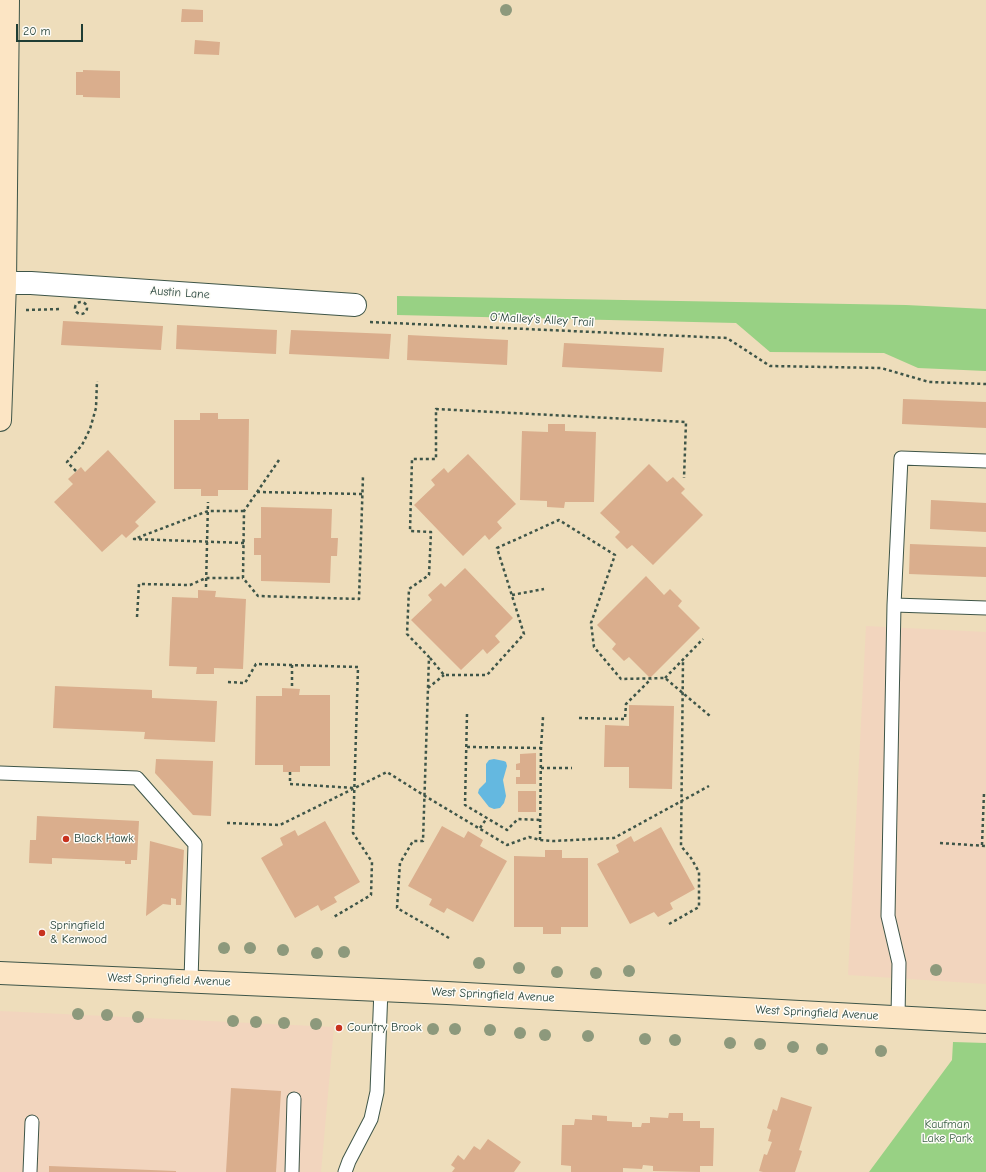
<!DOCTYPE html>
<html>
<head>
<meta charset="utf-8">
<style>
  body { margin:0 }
  #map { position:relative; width:986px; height:1172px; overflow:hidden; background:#edb; font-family:"Comic Neue",sans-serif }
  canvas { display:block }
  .scale { position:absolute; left:16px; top:24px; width:67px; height:18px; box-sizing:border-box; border:2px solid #1f3d34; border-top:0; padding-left:5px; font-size:12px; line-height:14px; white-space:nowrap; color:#1f3d34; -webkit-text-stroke:3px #fdfcf7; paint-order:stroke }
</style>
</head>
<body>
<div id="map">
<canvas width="986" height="1172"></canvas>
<div class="scale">20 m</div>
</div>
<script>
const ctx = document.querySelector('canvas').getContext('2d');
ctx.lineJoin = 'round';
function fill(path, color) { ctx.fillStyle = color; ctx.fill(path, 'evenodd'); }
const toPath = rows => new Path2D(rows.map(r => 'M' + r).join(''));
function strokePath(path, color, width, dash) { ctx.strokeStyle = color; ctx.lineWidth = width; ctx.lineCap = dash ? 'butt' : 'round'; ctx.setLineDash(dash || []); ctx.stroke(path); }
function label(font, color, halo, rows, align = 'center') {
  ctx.font = font + ' "Comic Neue",sans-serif'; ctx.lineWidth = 3; ctx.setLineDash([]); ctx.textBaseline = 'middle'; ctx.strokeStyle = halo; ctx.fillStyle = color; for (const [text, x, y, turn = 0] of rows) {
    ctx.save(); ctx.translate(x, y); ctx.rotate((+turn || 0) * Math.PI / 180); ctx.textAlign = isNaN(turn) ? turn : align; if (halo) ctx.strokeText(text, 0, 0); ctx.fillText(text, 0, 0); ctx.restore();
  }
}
fill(toPath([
  [866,626,986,632,986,984,848,975],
  [0,1011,334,1027,321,1172,0,1172]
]), '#f2d5be');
fill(toPath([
  [397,296,906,305,986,309,986,371,918,368,884,353,770,352,736,323,397,315],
  [953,1042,986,1043,986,1172,869,1172,952,1060]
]), '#98d184');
fill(toPath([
  [494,759,504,761,506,762,507,766,503,780,506,796,504,803,500,808,494,809,489,807,478,793,479,789,486,782,486,764,489,760]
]), '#64b8e0');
fill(toPath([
  [182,9,203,10,203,22,181,22],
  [195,40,220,42,219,55,194,54],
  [83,70,120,71,120,98,83,97,83,95,76,95,76,72,83,72],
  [63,321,163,326,161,350,61,345],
  [177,325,277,330,276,354,176,349],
  [291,330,391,334,389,359,289,354],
  [408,335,508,340,507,365,407,360],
  [564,343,664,348,662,372,562,367],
  [903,399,986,402,986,428,902,424],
  [200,413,218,413,218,419,249,419,248,490,218,490,218,496,201,496,201,489,174,489,174,420,200,420],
  [548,424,565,424,565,431,596,432,594,502,565,502,564,508,547,507,547,501,520,500,522,431,548,432],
  [108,450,156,502,135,522,139,526,126,538,122,534,102,552,54,502,73,484,68,479,81,467,85,472],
  [468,454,516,504,497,522,502,528,489,540,485,535,463,556,414,505,435,485,431,480,444,468,448,473],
  [649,464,667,482,673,477,685,489,681,493,703,515,653,565,632,545,627,549,615,537,620,532,600,513],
  [931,500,986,503,986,532,930,529],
  [261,507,332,509,331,538,338,538,337,556,331,556,330,583,261,581,261,555,254,555,254,538,261,538],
  [910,544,986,547,986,577,909,574],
  [465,568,513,618,495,636,500,642,487,654,483,649,461,670,411,620,432,600,428,595,441,583,445,587],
  [646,576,664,595,670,589,682,601,678,606,700,628,650,678,629,657,624,661,612,649,616,644,597,625],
  [198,590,216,591,215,597,246,599,243,669,214,668,214,674,196,674,197,667,169,666,172,597,198,598],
  [55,686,152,690,152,698,217,701,215,742,144,739,145,732,53,728],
  [282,688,300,689,299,695,330,695,330,766,300,766,300,772,283,772,283,765,255,765,256,696,282,696],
  [629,705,674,706,672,789,629,788,629,767,604,767,605,725,629,726],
  [536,753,536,784,516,784,516,777,520,777,520,770,516,770,516,764,520,763,520,754],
  [156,759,213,761,211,816,193,815,155,773],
  [518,791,536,791,536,812,518,812],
  [37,816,139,821,137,860,131,860,131,864,125,864,125,861,52,858,52,864,29,863,30,840,36,840],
  [325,821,360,882,334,897,337,902,321,911,318,905,295,918,261,858,283,845,280,838,295,830,298,836],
  [442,826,464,838,468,831,483,840,480,846,507,861,473,922,447,908,444,913,429,905,432,899,408,886],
  [661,827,695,889,670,903,673,909,658,917,654,912,630,924,597,864,619,852,616,845,631,836,634,842],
  [150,841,184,850,181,905,176,905,176,899,171,898,171,905,163,904,146,916],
  [545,850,562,850,562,858,588,858,588,927,561,927,561,934,543,934,543,927,514,927,514,856,545,857],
  [231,1088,281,1091,276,1172,226,1172],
  [781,1097,812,1107,799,1150,802,1151,795,1172,763,1172,759,1171,764,1154,767,1155,772,1142,768,1141,771,1130,767,1128,773,1109,777,1111],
  [669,1113,683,1113,683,1121,700,1121,700,1128,714,1128,713,1166,700,1166,700,1172,653,1171,653,1166,643,1165,642,1169,623,1168,623,1172,571,1172,571,1166,561,1165,562,1125,574,1125,575,1119,592,1120,592,1115,607,1116,607,1121,632,1122,632,1127,641,1127,642,1123,650,1123,650,1117,668,1118],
  [488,1139,521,1162,514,1172,452,1172,455,1168,451,1165,458,1155,464,1160,474,1146,480,1150],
  [49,1166,176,1171,176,1172,49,1172]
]), '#daae8d');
const lane = toPath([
  [894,605,901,458,986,461],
  [0,773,137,778,195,844,191,981],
  [898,1017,899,963,888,916,894,605,986,608],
  [30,1172,32,1122],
  [292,1172,294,1099],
  [345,1172,349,1161,371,1119,377,1092,381,989]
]);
const street = toPath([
  [5,283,31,283,355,305]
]);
const secondary = toPath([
  [0,420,5,283,8,0],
  [0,973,447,993,986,1022]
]);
strokePath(lane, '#3e5548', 15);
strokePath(street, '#3e5548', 24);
strokePath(secondary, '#3e5548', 24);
strokePath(toPath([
  '75 308a6 6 0 1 1 12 0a6 6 0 1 1-12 0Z',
  [26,310,61,309],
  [370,322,727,338,770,366,881,368,929,382,986,384],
  [279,460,244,511,243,578,258,596,359,599,363,476],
  [76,471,67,462,82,445,90,429,96,408,97,381],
  [257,492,362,494],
  [244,543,134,539,208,511,244,511],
  [206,587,208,502],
  [512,595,544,589],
  [137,617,139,584,190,585,206,578,243,578],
  [430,658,444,675,487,675,524,634,497,548,559,520,615,555,591,623,594,647,621,679,665,678,710,716],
  [292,665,292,689],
  [665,678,703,639],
  [228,682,245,683,256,664,358,667,353,833,372,862,371,895,332,918],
  [428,688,444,675],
  [467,714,465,805,507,830,518,819,541,820],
  [579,718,625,719,626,704,651,679],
  [467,747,541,748],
  [541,768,572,768],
  [290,772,290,784,354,788],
  [227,823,280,825,387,772,425,796,507,845,529,837,540,840,553,841,614,838,709,786],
  [480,828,487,818],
  [540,840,541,748,543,717],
  [940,843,986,846],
  [982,845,984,793],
  [669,924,699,907,699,872,691,858,681,846,683,660],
  [449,938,397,908,400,863,413,841,423,841,429,657,407,634,409,589,429,575,431,532,410,531,412,459,436,459,436,409,686,422,684,478]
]), '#3e5548', 2.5, [3, 3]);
strokePath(lane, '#fff', 13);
strokePath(street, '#fff', 22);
strokePath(secondary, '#fce5c4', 22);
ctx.fillStyle = '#8d997c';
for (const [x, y] of [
  [506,10],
  [224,948],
  [250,948],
  [283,950],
  [344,952],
  [317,953],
  [479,963],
  [519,968],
  [936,970],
  [629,971],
  [557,972],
  [596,973],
  [78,1014],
  [107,1015],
  [138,1017],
  [233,1021],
  [256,1022],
  [284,1023],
  [316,1024],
  [433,1029],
  [455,1029],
  [490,1030],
  [520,1033],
  [545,1035],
  [588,1036],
  [645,1039],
  [675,1040],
  [730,1043],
  [760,1044],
  [793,1047],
  [822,1049],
  [881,1051]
]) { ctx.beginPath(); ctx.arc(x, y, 6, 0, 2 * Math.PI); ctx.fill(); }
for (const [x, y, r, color] of [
  [66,839,4,"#c8321e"],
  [42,933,4,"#c8321e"],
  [339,1028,4,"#c8321e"]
]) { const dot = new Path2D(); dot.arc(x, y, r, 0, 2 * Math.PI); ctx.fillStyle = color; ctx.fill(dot); strokePath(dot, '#fdfcf7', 1.5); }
label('12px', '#1f3d34', '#fdfcf7', [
  ["Austin Lane",180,293,4],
  ["O'Malley's Alley Trail",542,320,3],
  ["West Springfield Avenue",169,980,2],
  ["West Springfield Avenue",493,995,3],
  ["West Springfield Avenue",817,1013,3]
]);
label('12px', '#1f3d34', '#fdfcf7', [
  ["Black Hawk",74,839],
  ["Springfield",50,926],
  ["& Kenwood",50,940],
  ["Country Brook",347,1028]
], 'left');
label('12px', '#3d6248', '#fdfcf7', [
  ["Kaufman",947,1125],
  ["Lake Park",947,1139]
]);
</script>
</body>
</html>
